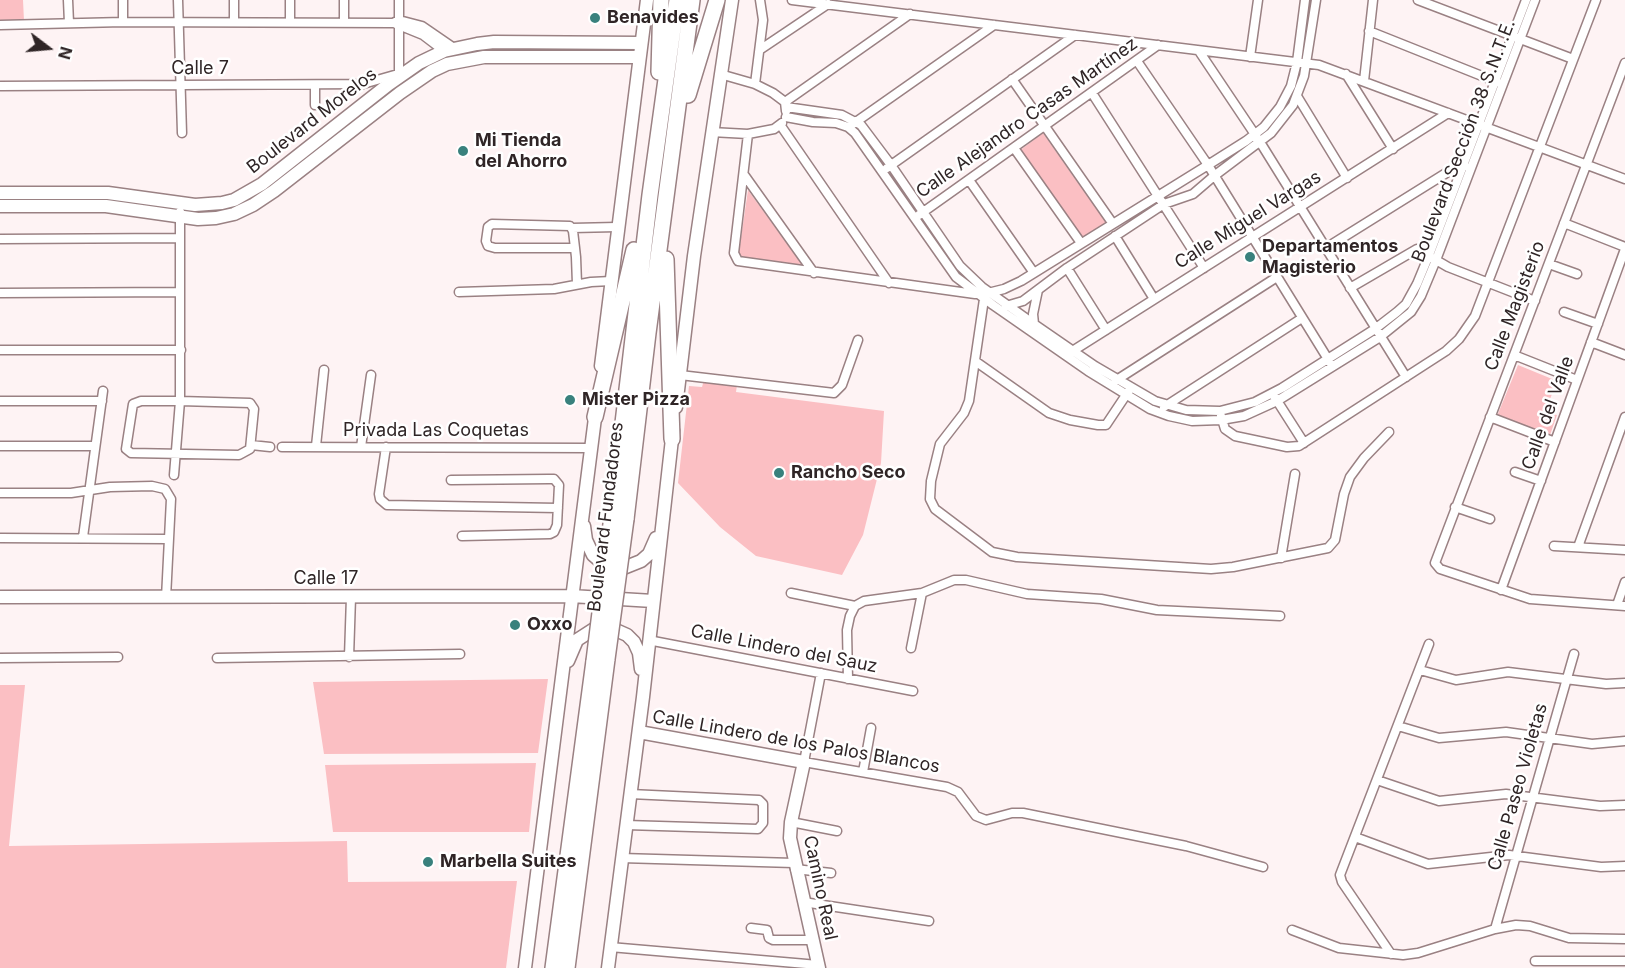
<!DOCTYPE html>
<html>
<head>
<meta charset="utf-8">
<style>
  body { margin:0 }
  #map { position:relative; width:1625px; height:968px; overflow:hidden; background:#fef3f4; font-family:Inter,sans-serif }
  canvas { display:block }
  .north { position:absolute; left:18px; top:18px; width:60px; height:60px; -webkit-text-stroke:4px #fff; paint-order:stroke; rotate:106deg; font-size:16px; font-weight:700; line-height:24px; text-align:center; color:#2f2526 }
  .north::after { content:''; display:block; margin:auto; width:21px; height:27px; background:#2f2526; clip-path:polygon(50% 0,100% 100%,50% 72%,0 100%) }
</style>
</head>
<body>
<div id="map">
<canvas width="1625" height="968"></canvas>
<div class="north">N</div>
</div>
<script>
const ctx = document.querySelector('canvas').getContext('2d');
ctx.lineJoin = 'round';
function fill(path, color) { ctx.fillStyle = color; ctx.fill(path, 'evenodd'); }
const toPath = rows => new Path2D(rows.map(r => 'M' + r).join(''));
function strokePath(path, color, width, dash) { ctx.strokeStyle = color; ctx.lineWidth = width; ctx.lineCap = dash ? 'butt' : 'round'; ctx.setLineDash(dash || []); ctx.stroke(path); }
function label(font, color, halo, rows, align = 'center') {
  ctx.font = font + ' Inter,sans-serif'; ctx.lineWidth = 5; ctx.setLineDash([]); ctx.textBaseline = 'middle'; ctx.strokeStyle = halo; ctx.fillStyle = color; for (const [text, x, y, turn = 0] of rows) {
    ctx.save(); ctx.translate(x, y); ctx.rotate((+turn || 0) * Math.PI / 180); ctx.textAlign = isNaN(turn) ? turn : align; if (halo) ctx.strokeText(text, 0, 0); ctx.fillText(text, 0, 0); ctx.restore();
  }
}
fill(toPath([
  [0,0,23,0,24,21,0,22],
  [1043,133,1106,223,1081,238,1019,151],
  [748,190,803,266,738,258],
  [1518,365,1557,381,1545,412,1557,415,1550,435,1497,416],
  [704,380,737,385,736,392,884,411,881,463,863,535,842,575,756,556,720,527,678,483,689,386,702,387],
  [548,679,538,753,324,754,313,682],
  [0,685,25,685,9,846,347,841,348,882,517,881,506,968,0,968],
  [536,763,529,832,333,832,325,765]
]), '#fbbfc3');
const street = toPath([
  [68,0,69,23],
  [123,0,123,22],
  [178,0,182,133],
  [234,0,234,22],
  [344,0,344,22],
  [792,0,1319,65,1625,179],
  [1418,0,1573,59],
  [290,22,290,0],
  [396,24,423,35,444,51],
  [0,25,123,22,393,23,399,20,422,26,454,48],
  [1369,31,1497,82],
  [761,49,828,4],
  [1199,51,1260,142,1406,377],
  [1250,57,1258,0],
  [1137,61,1208,165,1331,364],
  [1625,63,1435,563,1440,569,1530,599,1625,606],
  [720,74,755,84,773,93,785,102,786,111],
  [1346,74,1393,149],
  [399,78,399,0],
  [1012,79,1113,224],
  [1364,81,1373,0],
  [755,84,763,20,760,0],
  [315,85,315,105],
  [0,86,363,84,398,74],
  [1092,93,1204,268],
  [1297,96,1347,178],
  [785,102,910,14],
  [786,107,842,115,861,125,891,165,960,266,982,287,1034,324,1095,366,1155,401,1186,410,1220,411,1255,402,1282,388,1375,329,1397,312,1406,304,1417,284,1429,255,1526,0],
  [786,117,813,122,836,123,848,127,855,133,956,277,993,305,1088,371,1150,409,1169,416,1192,421,1221,420,1244,416,1277,401,1380,337,1411,312,1421,296,1436,260,1535,0],
  [853,124,994,25],
  [781,126,889,283],
  [711,132,748,134,774,129,782,123],
  [748,134,734,253,738,261,975,294],
  [1014,148,1081,243],
  [887,168,1075,35],
  [745,176,814,273],
  [969,180,1034,273],
  [919,215,1158,45],
  [1564,223,1625,247],
  [572,228,617,227],
  [1115,236,1154,299],
  [0,239,180,238],
  [575,248,495,248,488,246,486,241,488,227,492,224,570,226,573,231,575,248,576,257,577,284],
  [1326,248,1451,170,1465,166],
  [1549,264,1577,274],
  [1067,268,1106,330],
  [1350,288,1417,249,1448,267,1535,301],
  [459,292,554,289,591,282,611,281],
  [0,293,180,292],
  [988,293,1004,289,1021,281,1208,165,1246,141,1264,127,1280,107,1291,86,1297,62,1305,0],
  [984,299,969,401,964,413,940,444,931,481,930,499,935,509,992,552,1017,557,1211,569,1233,567,1328,548,1335,540,1344,494,1350,477,1364,458,1389,432],
  [1006,306,1023,301,1067,268,1164,204,1193,194,1214,176,1271,133,1293,105,1304,76,1316,0],
  [1564,312,1598,324],
  [1034,324,1033,314,1038,290],
  [1591,342,1625,355],
  [0,350,181,350],
  [1071,352,1448,113],
  [1514,355,1577,380],
  [975,361,1049,413,1070,420,1098,425,1106,425,1128,392],
  [680,375,834,393,842,385,858,340],
  [1115,381,1277,277],
  [1274,396,1304,443],
  [0,401,102,401],
  [180,401,250,403,254,409,250,449,239,455,131,453,126,449,133,404,141,401,180,401],
  [1164,407,1302,318],
  [1221,416,1225,429,1235,436,1287,447,1299,446,1446,351,1459,339,1475,316,1596,0],
  [1490,417,1555,442],
  [251,445,270,447],
  [0,446,95,446],
  [316,446,324,370],
  [282,447,591,448],
  [361,447,371,375],
  [386,447,379,494,380,499,387,505,558,508],
  [1515,472,1541,481],
  [174,475,180,401,180,212],
  [451,480,549,479,554,479,559,485,557,525,554,532,550,534,462,536],
  [0,493,71,493,110,487,152,486,165,489,171,499,166,598],
  [1455,507,1490,519],
  [83,537,103,391],
  [0,538,168,539],
  [1554,546,1625,550],
  [1578,547,1625,417],
  [1281,558,1295,474],
  [1501,590,1625,249],
  [791,593,855,606],
  [1617,605,1625,582],
  [648,640,913,691],
  [911,648,922,593],
  [349,657,351,597],
  [0,658,118,657],
  [217,658,460,654],
  [1420,670,1456,680,1508,672,1606,684,1625,683],
  [821,673,804,762,947,787,958,792,976,816,986,820,1012,813,1023,813,1186,846,1263,867],
  [848,679,847,630,850,616,855,606,864,601,922,593,954,580,966,580,1027,594,1101,599,1157,610,1280,616],
  [1398,726,1439,738,1506,732,1592,744,1625,741],
  [863,772,871,728],
  [1377,780,1439,801,1506,794,1600,806,1625,805],
  [791,822,837,831],
  [626,825,758,829,763,823,763,804,759,800,630,794],
  [1355,837,1428,864,1509,855,1601,867,1625,866],
  [621,858,794,863],
  [795,869,831,873],
  [803,902,929,921],
  [751,928,767,930,769,938,773,940,812,940],
  [1495,929,1574,654],
  [1292,930,1339,948,1403,955,1418,953,1495,929,1516,925,1530,926,1569,938,1625,939],
  [610,947,818,965],
  [1391,954,1342,882,1340,875,1429,644],
  [1535,961,1625,961]
]);
const secondary = toPath([
  [0,193,108,193,195,205,222,203,234,200,262,184,389,84,419,63,444,51,477,44,494,42,640,43],
  [0,206,106,206,198,219,216,218,234,214,253,205,274,191,400,93,432,71,447,64,484,57,639,57],
  [601,366,647,0],
  [676,407,694,256,732,0],
  [584,526,586,540,593,555,600,561,611,565,626,567,641,561,649,554,656,538],
  [0,597,571,596,653,601],
  [568,661,577,640,594,629,607,629,618,631,627,635,634,642,639,653,641,669],
  [639,732,804,762,791,822,790,838,819,968],
  [525,968,596,410],
  [608,968,643,697,673,430]
]);
const highway = toPath([
  [659,72,661,0],
  [688,95,717,0],
  [666,259,672,439],
  [595,417,634,250],
  [612,516,650,195,677,0],
  [626,519,648,333,692,0],
  [553,968,594,661],
  [567,968,607,659]
]);
strokePath(street, '#9a8183', 11);
strokePath(secondary, '#9a8183', 15);
strokePath(highway, '#9a8183', 18);
strokePath(street, '#fff', 8);
strokePath(secondary, '#fff', 12);
strokePath(highway, '#fff', 15);
const highwayBridge = toPath([
  [607,659,626,519],
  [594,661,612,516]
]);
strokePath(highwayBridge, '#9a8183', 18, []);
strokePath(highwayBridge, '#fff', 15);
for (const [x, y, r, color] of [
  [595,18,6,"#39817d"],
  [463,151,6,"#39817d"],
  [1250,257,6,"#39817d"],
  [570,400,6,"#39817d"],
  [779,473,6,"#39817d"],
  [515,625,6,"#39817d"],
  [428,862,6,"#39817d"]
]) { const dot = new Path2D(); dot.arc(x, y, r, 0, 2 * Math.PI); ctx.fillStyle = color; ctx.fill(dot); strokePath(dot, '#fff', 2); }
label('bold 18px', '#2f2526', '#fff', [
  ["Benavides",607,18],
  ["Mi Tienda",475,141],
  ["del Ahorro",475,162],
  ["Departamentos",1262,247],
  ["Magisterio",1262,268],
  ["Mister Pizza",582,400],
  ["Rancho Seco",791,473],
  ["Oxxo",527,625],
  ["Marbella Suites",440,862]
], 'left');
label('18px', '#2f2526', '#fff', [
  ["Calle 7",200,69],
  ["Calle Alejandro Casas Martínez",1027,118,-35],
  ["Boulevard Morelos",312,121,-38],
  ["Boulevard Sección 38 S.N.T.E.",1464,141,-69],
  ["Calle Miguel Vargas",1248,220,-32],
  ["Calle Magisterio",1515,306,-69],
  ["Calle del Valle",1548,413,-70],
  ["Privada Las Coquetas",436,431],
  ["Boulevard Fundadores",606,517,-83],
  ["Calle 17",326,579],
  ["Calle Lindero del Sauz",784,649,11],
  ["Calle Lindero de los Palos Blancos",796,742,10],
  ["Calle Paseo Violetas",1518,787,-74],
  ["Camino Real",820,888,78]
]);
</script>
</body>
</html>
